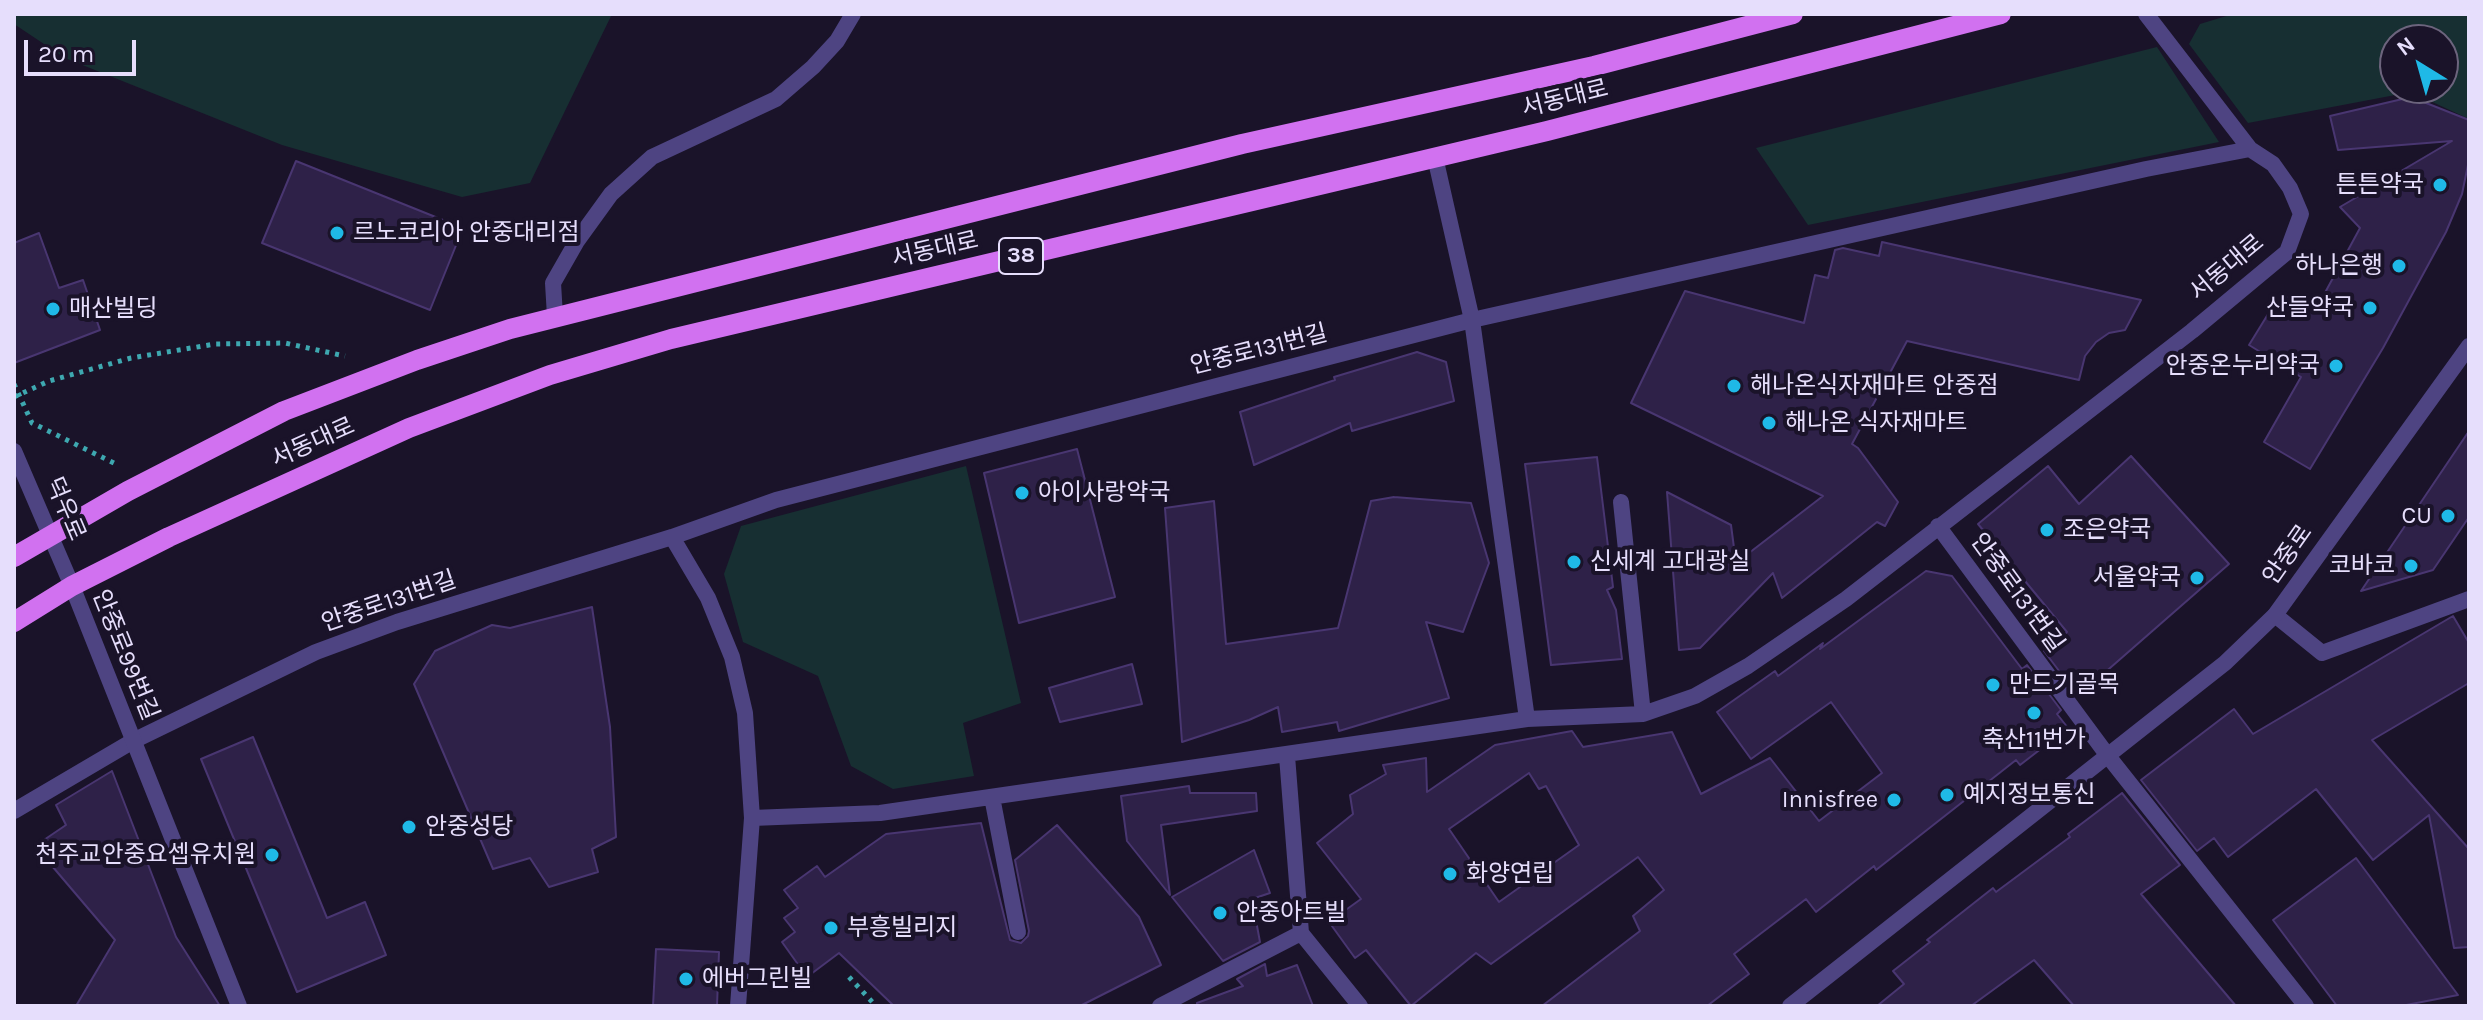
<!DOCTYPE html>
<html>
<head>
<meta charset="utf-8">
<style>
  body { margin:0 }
  #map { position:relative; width:2483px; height:1020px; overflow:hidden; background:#1a1329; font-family:Karla,sans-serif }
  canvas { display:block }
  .frame { position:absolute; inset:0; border:16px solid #e6defc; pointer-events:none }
  .north { position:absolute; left:2379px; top:24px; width:80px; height:80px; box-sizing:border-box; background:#1a1329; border:2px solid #6c647d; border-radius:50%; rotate:323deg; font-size:22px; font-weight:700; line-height:32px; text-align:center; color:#e6defc }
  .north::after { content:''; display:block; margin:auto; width:28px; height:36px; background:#1fb9e7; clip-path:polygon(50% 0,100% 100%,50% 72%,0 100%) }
  .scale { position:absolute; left:24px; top:40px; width:112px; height:36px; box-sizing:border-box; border:4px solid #e6defc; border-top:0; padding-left:10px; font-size:24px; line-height:28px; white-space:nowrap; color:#e6defc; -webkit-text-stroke:6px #1a1329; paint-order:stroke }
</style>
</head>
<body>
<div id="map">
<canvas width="2483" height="1020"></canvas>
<div class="frame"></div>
<div class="north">N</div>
<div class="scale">20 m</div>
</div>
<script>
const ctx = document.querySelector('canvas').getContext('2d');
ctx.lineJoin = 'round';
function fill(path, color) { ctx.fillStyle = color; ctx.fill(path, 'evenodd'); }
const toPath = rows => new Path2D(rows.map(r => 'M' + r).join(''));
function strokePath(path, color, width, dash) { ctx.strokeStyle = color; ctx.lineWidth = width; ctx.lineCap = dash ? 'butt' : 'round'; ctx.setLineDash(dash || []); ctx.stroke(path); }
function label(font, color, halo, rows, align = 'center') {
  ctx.font = font + ' Karla,"Noto Sans KR",sans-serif'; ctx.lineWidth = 8; ctx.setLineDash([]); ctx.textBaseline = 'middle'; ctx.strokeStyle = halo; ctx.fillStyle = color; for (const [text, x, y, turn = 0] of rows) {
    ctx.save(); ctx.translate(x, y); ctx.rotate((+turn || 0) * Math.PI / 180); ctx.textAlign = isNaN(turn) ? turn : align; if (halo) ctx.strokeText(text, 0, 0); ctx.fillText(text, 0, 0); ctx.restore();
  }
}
fill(toPath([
  [14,14,612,14,530,183,462,197,282,145,65,58,14,24],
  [2233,14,2469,14,2469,119,2411,92,2248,123,2189,44,2200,24],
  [2395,40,2443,40,2443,88,2395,88],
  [2157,47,2219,142,1808,225,1756,148],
  [966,466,1021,703,963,723,974,776,893,789,851,766,818,676,743,642,724,574,741,526]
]), '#172f32');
const building = toPath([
  [2411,97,2469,120,2469,160,2462,194,2446,232,2383,348,2310,469,2264,442,2301,377,2249,345,2281,293,2314,313,2360,228,2340,207,2452,141,2338,150,2330,116,2411,97],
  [296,161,463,228,430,310,262,243,296,161],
  [39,233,59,288,83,280,100,330,14,363,14,243,39,233],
  [1882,242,2141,300,2125,330,2109,333,2096,342,2085,356,2079,380,1907,341,1852,444,1858,448,1898,502,1885,526,1877,522,1782,598,1773,573,1700,648,1679,650,1667,492,1731,525,1736,563,1823,496,1631,403,1685,291,1804,323,1815,275,1828,278,1835,250,1843,248,1879,256,1882,242],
  [1417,352,1446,362,1454,401,1352,431,1350,423,1254,465,1240,412,1335,380,1334,377,1417,352],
  [2469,431,2469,517,2433,570,2361,591,2469,431],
  [1077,449,1115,597,1019,623,984,473,1077,449],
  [2131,456,2229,564,2078,696,2044,651,2067,632,1978,524,2048,466,2079,504,2131,456],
  [1597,457,1613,587,1607,590,1616,610,1622,659,1551,665,1525,464,1597,457],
  [1394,497,1471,503,1489,563,1463,632,1426,622,1449,698,1339,731,1337,722,1282,732,1278,707,1249,720,1182,742,1165,508,1214,501,1226,644,1338,628,1371,501,1394,497],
  [1926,571,1952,576,2022,669,2027,665,2061,710,2057,714,2068,728,2020,765,2016,760,1876,870,1874,866,1816,912,1806,899,1734,954,1749,974,1707,1006,1542,1006,1640,931,1633,916,1664,890,1638,857,1491,964,1476,953,1411,1006,1366,950,1355,958,1329,922,1361,899,1317,843,1353,814,1350,795,1386,774,1383,765,1426,758,1427,792,1495,745,1572,731,1583,747,1672,732,1701,794,1770,758,1819,821,1882,773,1831,702,1751,759,1717,712,1775,671,1778,676,1823,643,1820,649,1926,571],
  [1529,773,1539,789,1546,786,1579,845,1499,902,1449,829,1529,773],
  [592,607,610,727,616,837,592,849,598,872,549,887,530,858,493,869,414,684,435,651,492,625,510,628,592,607],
  [2453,616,2469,643,2469,683,2372,740,2469,849,2469,947,2454,948,2429,815,2373,860,2316,789,2228,857,2214,838,2197,851,2141,780,2234,709,2253,734,2453,616],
  [1132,664,1142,704,1060,722,1049,688,1132,664],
  [253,737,327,918,365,902,386,955,297,992,201,759,253,737],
  [112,771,176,937,220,1006,76,1006,115,940,35,846,66,825,56,805,112,771],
  [1189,786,1190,793,1256,793,1257,811,1161,825,1170,895,1127,841,1121,796,1189,786],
  [2122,793,2180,865,2141,894,2236,1006,2074,1006,2034,960,1971,1006,1877,1006,1904,984,1893,971,1930,942,1927,940,1993,888,1996,892,2070,837,2068,834,2122,793],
  [981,823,1010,940,1021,943,1028,936,1029,931,1015,860,1057,825,1139,917,1161,965,1080,1006,894,1006,839,953,807,977,782,942,795,932,784,918,798,908,784,890,817,866,825,877,886,834,981,823],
  [1254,850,1270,893,1252,899,1260,942,1223,961,1172,897,1254,850],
  [2356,858,2458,995,2401,1006,2337,1006,2273,920,2356,858],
  [656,949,719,952,717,1006,653,1006,656,949],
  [1265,964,1267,976,1297,965,1313,1006,1197,1006,1197,1003,1243,986,1237,979,1265,964]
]);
fill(building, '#2e2148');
strokePath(building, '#493671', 2);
strokePath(toPath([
  [14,384,32,423,114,463],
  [14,397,49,381,131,358,215,344,285,343,345,356],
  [849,977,876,1006]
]), '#3ea8b0', 5, [4, 6]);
strokePath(toPath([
  [2146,14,2250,149],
  [1435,157,1472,320,1527,719],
  [555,316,553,283,577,241,611,194,652,157,776,99,813,67,837,41,853,14],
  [1621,502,1643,714],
  [1938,526,2108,756,2306,1006],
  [2275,615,2322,653,2469,599],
  [1287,756,1301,933],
  [992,797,1018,932],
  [14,811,133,741,316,652,397,622,672,537,776,500,1472,320,2146,169,2250,149,2273,164,2290,188,2301,214,2287,252,2192,331,1846,599,1748,666,1695,696,1643,714,1527,719,880,813,752,818,745,713,732,657,708,598,672,537],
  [738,1006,752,818],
  [1160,1006,1301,933,1360,1006]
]), '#4e4482', 16);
strokePath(toPath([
  [72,586,239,1006]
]), '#4e4482', 16);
strokePath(toPath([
  [14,451,72,586],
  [1790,1006,2225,663,2275,615,2469,346]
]), '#4e4482', 16);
strokePath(toPath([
  [14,557,128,491,284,411,417,360,510,329,1242,144,1594,66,1793,14],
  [14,622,72,586,169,537,409,428,550,375,671,339,1547,131,2001,14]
]), '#d171f0', 20);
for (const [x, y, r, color] of [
  [2440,185,8,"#1fb9e7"],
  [337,233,8,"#1fb9e7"],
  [2399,266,8,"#1fb9e7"],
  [2370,308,8,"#1fb9e7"],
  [53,309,8,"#1fb9e7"],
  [2336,366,8,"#1fb9e7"],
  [1734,386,8,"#1fb9e7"],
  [1769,423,8,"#1fb9e7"],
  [1022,493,8,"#1fb9e7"],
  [2448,516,8,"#1fb9e7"],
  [2047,530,8,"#1fb9e7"],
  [1574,562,8,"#1fb9e7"],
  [2411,566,8,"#1fb9e7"],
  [2197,578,8,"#1fb9e7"],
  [1993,685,8,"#1fb9e7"],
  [2034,713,8,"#1fb9e7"],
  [1947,795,8,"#1fb9e7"],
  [1894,800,8,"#1fb9e7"],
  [409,827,8,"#1fb9e7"],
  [272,855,8,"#1fb9e7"],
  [1450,874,8,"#1fb9e7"],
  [1220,913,8,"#1fb9e7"],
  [831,928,8,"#1fb9e7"],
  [686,979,8,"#1fb9e7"]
]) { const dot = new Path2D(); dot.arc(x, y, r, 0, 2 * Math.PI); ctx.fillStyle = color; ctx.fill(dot); strokePath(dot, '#1a1329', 3); }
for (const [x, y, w] of [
  [1021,256,44]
]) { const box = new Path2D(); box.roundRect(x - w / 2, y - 18, w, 36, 6); ctx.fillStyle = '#1a1329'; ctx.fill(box); strokePath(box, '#e6defc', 2); }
label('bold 22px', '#e6defc', null, [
  ["38",1021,256]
]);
label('24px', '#e6defc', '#1a1329', [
  ["서동대로",1565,99,-14],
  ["서동대로",935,250,-13],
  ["서동대로",2227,268,-40],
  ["안중로131번길",1259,350,-14],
  ["서동대로",313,443,-24],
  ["덕우로",65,509,67],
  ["안중로",2288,555,-55],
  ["안중로131번길",2017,593,54],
  ["안중로131번길",389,602,-19],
  ["안중로99번길",125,655,68]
]);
label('24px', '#e6defc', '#1a1329', [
  ["튼튼약국",2424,185,"right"],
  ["르노코리아 안중대리점",353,233],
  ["하나은행",2383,266,"right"],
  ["산들약국",2354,308,"right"],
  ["매산빌딩",69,309],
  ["안중온누리약국",2320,366,"right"],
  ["해나온식자재마트 안중점",1750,386],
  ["해나온 식자재마트",1785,423],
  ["아이사랑약국",1038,493],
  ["CU",2432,516,"right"],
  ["조은약국",2063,530],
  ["신세계 고대광실",1590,562],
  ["코바코",2395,566,"right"],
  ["서울약국",2181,578,"right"],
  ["만드기골목",2009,685],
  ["축산11번가",2034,740,"center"],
  ["예지정보통신",1963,795],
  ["Innisfree",1878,800,"right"],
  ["안중성당",425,827],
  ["천주교안중요셉유치원",256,855,"right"],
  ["화양연립",1466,874],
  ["안중아트빌",1236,913],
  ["부흥빌리지",847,928],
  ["에버그린빌",702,979]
], 'left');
</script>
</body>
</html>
